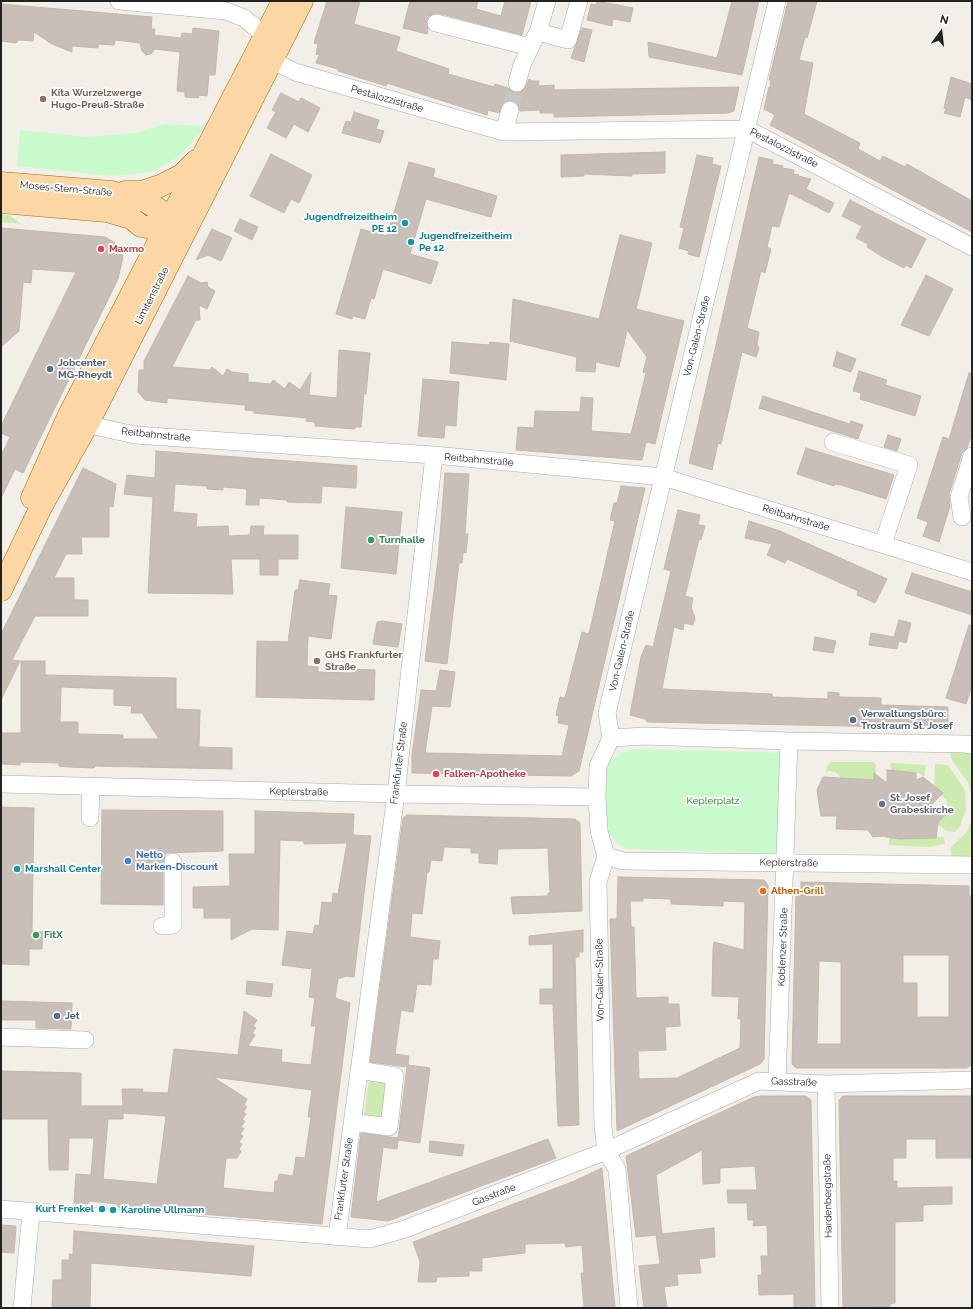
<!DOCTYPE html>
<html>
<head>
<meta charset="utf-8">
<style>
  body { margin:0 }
  #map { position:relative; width:973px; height:1309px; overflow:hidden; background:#f2efe9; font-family:Raleway,sans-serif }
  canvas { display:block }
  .frame { position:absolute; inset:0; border:2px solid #222; pointer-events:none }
  .north { position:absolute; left:921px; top:12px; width:40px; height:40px; -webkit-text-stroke:3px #fff; paint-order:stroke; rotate:15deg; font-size:11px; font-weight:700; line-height:16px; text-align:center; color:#222 }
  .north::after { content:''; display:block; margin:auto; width:14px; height:18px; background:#222; clip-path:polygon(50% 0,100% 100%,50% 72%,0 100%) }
</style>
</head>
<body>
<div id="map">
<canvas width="973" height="1309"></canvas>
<div class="frame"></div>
<div class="north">N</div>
</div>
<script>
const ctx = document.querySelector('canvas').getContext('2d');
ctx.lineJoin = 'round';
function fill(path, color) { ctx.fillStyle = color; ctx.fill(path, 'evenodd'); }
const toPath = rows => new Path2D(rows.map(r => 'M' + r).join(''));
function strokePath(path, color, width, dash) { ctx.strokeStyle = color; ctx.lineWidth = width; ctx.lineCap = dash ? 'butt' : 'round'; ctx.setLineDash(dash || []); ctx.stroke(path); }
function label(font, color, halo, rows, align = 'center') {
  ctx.font = font + ' Raleway,sans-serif'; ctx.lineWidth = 3.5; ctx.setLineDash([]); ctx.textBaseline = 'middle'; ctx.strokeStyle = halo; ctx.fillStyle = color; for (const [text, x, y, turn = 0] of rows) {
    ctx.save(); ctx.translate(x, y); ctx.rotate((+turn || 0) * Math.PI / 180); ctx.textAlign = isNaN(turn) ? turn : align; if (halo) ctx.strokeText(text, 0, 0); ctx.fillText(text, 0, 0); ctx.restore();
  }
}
fill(toPath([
  [1,214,11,216,21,224,1,222],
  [950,751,967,752,971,754,972,796,968,782,952,761],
  [831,762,873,762,876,765,876,773,874,774,874,782,842,780,836,772,828,771,826,774,827,766],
  [892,763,926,765,924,777,919,773,892,773,890,764],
  [935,764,948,765,965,790,966,810,959,828,955,832,947,831,938,825,938,822,947,815,948,808,946,800,934,788],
  [972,820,972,858,952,861,951,847,967,832],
  [911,836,944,837,945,844,930,847,889,845,889,837,898,837,905,840],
  [369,1079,388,1082,384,1118,364,1116]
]), '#cdebb0');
fill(toPath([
  [164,124,206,126,179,157,151,172,112,176,17,166,20,130,86,137,137,133],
  [634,749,793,753,793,854,627,849,617,843,610,834,605,819,606,771,609,762,620,754]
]), '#c8facc');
const building = toPath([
  [327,1,360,1,354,24,400,37,396,51,449,69,448,74,494,87,495,84,508,88,515,93,524,90,529,79,532,81,539,81,538,86,554,85,554,90,739,87,734,111,728,113,554,117,554,113,540,113,540,110,520,111,517,103,508,100,503,103,499,113,488,110,487,115,387,83,386,86,338,71,338,69,316,63,319,55,316,54,318,44,314,43,327,1],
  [410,1,478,1,476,9,501,16,505,1,531,1,522,35,438,13,429,16,426,20,428,29,427,34,403,28,410,1],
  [597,1,633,8,630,22,613,19,612,26,587,20,591,4,596,5,597,1],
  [732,1,759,1,742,75,649,57,648,42,717,58,732,1],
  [788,1,817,1,807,38,805,37,799,60,813,63,804,114,860,143,858,149,880,161,883,156,905,167,907,164,972,201,972,232,770,125,775,115,764,109,769,87,770,87,771,80,769,80,788,1],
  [1,4,152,17,151,29,155,29,154,35,181,38,182,33,192,34,193,28,219,31,215,75,209,75,207,96,199,95,198,98,185,97,185,92,177,91,180,52,155,49,151,54,146,55,142,51,140,43,115,40,114,45,98,44,98,48,72,46,72,52,52,44,34,32,33,41,19,40,16,43,1,41,1,4],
  [582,28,592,30,584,62,571,58,582,28],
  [951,77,972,84,972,100,965,97,960,117,944,113,946,109,944,108,951,77],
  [281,93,299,102,301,98,320,108,308,132,294,124,286,138,267,128,276,112,272,110,281,93],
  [354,112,379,120,376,129,384,131,380,143,342,133,346,121,351,122,354,112],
  [665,152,665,173,632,174,632,176,584,174,584,176,561,177,561,155,665,152],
  [271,154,312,175,299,203,291,199,284,213,250,196,271,154],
  [697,155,713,158,712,164,721,166,699,257,688,254,689,251,679,248,684,228,680,227,697,155],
  [759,157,773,160,772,164,783,166,782,168,794,170,793,174,799,175,798,176,811,179,806,189,834,203,829,213,789,193,779,227,772,226,767,247,771,249,765,273,761,271,747,328,759,332,757,344,759,348,756,357,742,352,724,431,721,444,718,443,712,470,689,463,759,157],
  [409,162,435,169,433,177,497,196,491,217,426,199,410,254,438,262,431,284,383,269,374,299,371,298,365,319,353,316,352,319,336,314,361,229,387,236,409,162],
  [850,200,926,239,911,268,906,265,904,268,881,256,867,247,868,244,856,238,862,226,842,216,850,200],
  [240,219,258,227,252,240,234,231,240,219],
  [1,228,105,237,117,244,123,257,118,279,23,473,15,469,1,498,1,456,10,437,1,433,1,426,76,272,32,269,31,283,23,282,19,331,1,347,1,228],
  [212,229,232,238,221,261,208,255,196,260,212,229],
  [620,235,652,243,636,309,684,321,655,444,646,442,642,460,516,450,518,427,534,428,535,411,580,412,581,397,593,398,591,431,631,434,646,373,643,372,647,357,627,330,619,367,596,362,595,372,576,371,577,357,510,341,513,299,599,319,620,235],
  [926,275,953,289,929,336,901,325,926,275],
  [188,276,201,283,207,282,208,287,215,291,207,309,199,305,200,320,196,320,172,367,210,370,212,367,223,376,227,369,232,372,248,374,248,382,271,384,273,380,285,389,289,382,300,390,311,372,309,395,337,398,339,350,370,353,366,394,364,393,361,427,356,427,354,429,315,426,315,422,306,421,307,418,254,413,254,411,245,410,245,405,167,398,167,403,145,400,138,392,139,370,144,370,144,361,188,276],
  [452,342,489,345,490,342,509,344,506,380,450,373,452,342],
  [837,352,856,359,851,372,833,366,837,352],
  [859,371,887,380,885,385,921,396,915,416,860,399,861,393,853,391,859,371],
  [969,373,972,374,972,433,967,448,962,453,949,494,950,506,939,542,923,536,928,522,917,518,943,437,949,439,969,373],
  [423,379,459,382,456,426,445,425,444,438,418,436,423,379],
  [763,396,850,424,851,421,863,425,858,439,759,408,763,396],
  [888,435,901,439,897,451,884,447,888,435],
  [806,448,894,475,886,499,841,485,835,484,834,486,797,474,806,448],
  [156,451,357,466,356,488,322,486,321,503,287,502,287,500,259,498,259,505,246,505,247,489,223,487,223,490,207,489,207,486,175,484,173,512,197,514,196,527,228,526,229,536,250,535,251,526,264,526,263,535,298,535,298,559,278,559,278,575,260,575,260,559,231,559,233,594,148,593,153,497,124,494,127,475,155,478,156,451],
  [83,468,116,484,113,507,109,506,109,537,81,537,82,554,66,554,54,578,74,578,74,600,88,600,88,616,35,616,12,660,20,661,1,700,1,634,83,468],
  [445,473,469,474,465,534,468,534,466,553,463,552,462,563,459,563,447,664,425,661,438,560,445,473],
  [621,486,645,488,579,771,571,776,412,773,412,755,421,690,436,691,440,670,455,672,450,707,432,706,425,753,562,756,569,725,558,723,559,716,556,715,560,697,565,698,582,632,589,634,615,521,610,520,614,503,617,503,621,486],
  [346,507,402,512,396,574,341,568,346,507],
  [678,510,700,515,698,525,705,526,701,540,699,539,685,596,693,598,691,607,695,618,693,625,684,623,683,630,674,627,662,689,772,694,772,697,828,699,828,692,839,693,839,697,881,698,881,705,948,707,948,728,647,722,645,719,630,715,641,657,646,645,653,647,671,571,664,569,678,510],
  [749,521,780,531,887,579,875,603,857,595,858,591,823,575,787,559,785,563,767,555,772,544,745,538,749,521],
  [912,573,972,592,972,615,905,593,912,573],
  [300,580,330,584,328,595,337,596,331,639,308,636,307,666,318,667,318,672,352,673,352,669,375,670,374,700,256,697,257,641,288,642,295,590,298,590,300,580],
  [899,620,911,623,906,643,899,641,897,649,869,645,871,633,894,637,899,620],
  [382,621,402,624,398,647,373,644,377,622,382,621],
  [969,625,972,626,972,686,966,704,946,698,969,625],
  [815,637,836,641,833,653,813,650,815,637],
  [21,661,45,661,45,675,176,678,176,709,200,710,199,747,232,748,232,769,96,766,94,768,69,767,59,766,59,763,20,762,20,765,1,764,1,733,21,733,21,661],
  [61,687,114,689,114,705,132,706,131,713,142,713,159,739,123,739,123,735,78,734,78,722,60,722,61,687],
  [887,770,916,773,916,780,923,777,943,793,931,805,948,813,938,822,936,838,900,839,886,837,885,836,873,837,868,830,836,829,837,816,821,816,817,790,823,777,874,780,874,773,887,783,887,770],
  [1,807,34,808,32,931,43,932,42,949,29,949,29,965,1,964,1,807],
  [102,810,223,811,223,851,166,853,163,862,163,905,101,904,102,810],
  [255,811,354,814,353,835,371,836,354,977,346,976,338,979,335,998,350,1003,322,1224,118,1207,118,1204,89,1201,88,1204,74,1203,76,1174,91,1175,94,1138,69,1138,68,1170,49,1170,48,1119,1,1119,1,1071,81,1073,81,1106,123,1106,122,1089,143,1089,142,1092,168,1093,174,1049,238,1055,244,1011,257,1020,253,1026,256,1028,252,1033,255,1035,248,1046,282,1050,281,1062,311,1065,316,1026,311,1026,315,998,309,997,312,969,282,965,287,931,313,934,315,925,319,926,322,902,332,903,333,893,338,894,347,843,304,844,304,841,280,840,278,930,252,929,231,940,231,918,204,918,204,908,193,908,193,887,230,886,229,854,255,854,255,811],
  [213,1077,312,1090,308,1117,311,1117,305,1158,296,1157,293,1176,279,1174,278,1181,275,1181,274,1193,223,1188,226,1158,237,1158,241,1151,239,1149,242,1144,239,1142,243,1136,240,1134,244,1129,241,1127,245,1121,242,1120,246,1114,243,1112,247,1107,244,1105,247,1099,213,1077],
  [123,1108,123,1113,166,1116,157,1184,103,1179,108,1119,123,1119,123,1108],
  [407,815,575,819,580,823,582,911,513,914,511,897,548,896,548,893,550,893,548,848,498,849,497,864,479,863,479,853,471,853,471,848,444,847,442,861,431,860,429,872,427,872,422,914,412,913,410,937,440,941,438,959,433,959,431,985,417,984,413,1012,401,1010,395,1054,409,1056,408,1065,430,1068,420,1143,398,1140,397,1149,383,1147,376,1202,548,1139,556,1158,388,1221,351,1217,361,1133,398,1138,407,1067,370,1062,403,818,407,815],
  [618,877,764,880,768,885,764,1059,760,1064,617,1131,610,919,617,919,618,877],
  [643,898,671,899,671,904,723,906,723,901,745,902,744,950,714,942,713,949,712,996,739,997,738,1019,741,1019,740,1048,677,1078,639,1079,638,1051,666,1050,665,1027,680,1026,679,1004,668,1004,668,997,636,998,634,927,631,927,630,901,643,901,643,898],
  [801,882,969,886,969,896,972,896,972,1064,967,1068,796,1068,792,1064,796,892,801,892,801,882],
  [903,955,949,955,949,1017,917,1017,917,983,903,983,903,955],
  [819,961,841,962,841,1044,817,1044,819,961],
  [583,930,583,952,579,952,579,957,575,957,579,1125,558,1126,553,1004,540,1004,540,989,553,989,553,944,529,945,529,936,583,930],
  [247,981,273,984,271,997,246,994,247,981],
  [1,1001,72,1003,71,1029,36,1028,36,1020,1,1020,1,1001],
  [761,1096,806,1096,811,1100,815,1308,794,1308,794,1294,759,1295,758,1275,762,1275,761,1256,768,1256,767,1225,753,1226,754,1220,748,1220,747,1203,728,1203,727,1190,757,1190,755,1166,720,1168,720,1183,703,1184,702,1150,656,1175,662,1234,714,1228,715,1257,699,1259,701,1273,677,1274,678,1285,664,1287,667,1308,644,1308,639,1266,660,1264,656,1235,636,1237,626,1156,754,1097,761,1096],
  [843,1096,972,1096,972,1158,936,1158,936,1139,906,1139,906,1158,893,1158,893,1181,897,1181,897,1188,952,1187,952,1204,923,1205,923,1221,895,1222,895,1303,890,1304,890,1307,843,1308,839,1100,843,1096],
  [430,1141,464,1145,462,1156,429,1152,430,1141],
  [602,1168,615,1308,584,1308,581,1273,584,1273,582,1245,566,1247,565,1243,525,1244,525,1253,482,1258,482,1271,469,1271,469,1276,437,1277,436,1282,418,1282,420,1262,413,1242,572,1182,602,1168],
  [1,1225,16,1226,14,1253,1,1252,1,1225],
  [74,1231,254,1246,251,1276,91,1263,90,1308,52,1308,53,1280,62,1280,62,1260,70,1260,69,1254,73,1255,74,1231]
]);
fill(building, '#c7bfb8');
strokePath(building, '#c4b6ab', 1);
strokePath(toPath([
  [510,110,517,83]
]), '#c8c6c1', 17, [17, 8]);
const minor = toPath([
  [119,1,226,11,244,18,256,28,276,42],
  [547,1,538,32,568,40,579,1],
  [436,23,530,47],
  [273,61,295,72,504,132,747,129,972,247],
  [517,83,522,65,535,37],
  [504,132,510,110],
  [76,418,99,427,135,435,434,455,663,477,972,572],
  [833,442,909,465,883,544],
  [962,517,959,497,972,456],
  [611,738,645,736,789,741,965,744,972,745],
  [1,784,396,794,597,797],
  [90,818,91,787],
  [606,856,623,861,972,865],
  [162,926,173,925,173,862],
  [1,1037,85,1040],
  [777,1082,789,741],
  [826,1084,830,1308],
  [352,1122,389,1127,395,1076,359,1070],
  [1,1209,370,1239,405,1229,606,1151,759,1081,826,1084,972,1080],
  [337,1237,396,794,434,455],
  [22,1308,31,1212],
  [629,1308,617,1169,606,1151,603,1127,598,882,606,856,599,831,597,797,598,766,611,738,607,713,777,1]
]);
const major = toPath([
  [1,183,112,192,145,201,161,211,166,225],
  [125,192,142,192,160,186,182,175,196,161],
  [1,202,107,211,131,218,141,226,153,228,166,225,177,230],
  [32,498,69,415,283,1],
  [1,590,42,505,88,423,302,1]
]);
strokePath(minor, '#a9a9a9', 18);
strokePath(major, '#a06b00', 23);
strokePath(minor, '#fff', 17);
strokePath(major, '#fcd6a4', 22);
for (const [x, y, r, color] of [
  [43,99,4,"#8d6e63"],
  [405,223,4,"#0f9aa8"],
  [411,242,4,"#0f9aa8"],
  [101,249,4,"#e0444e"],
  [50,369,4,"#5c6f8a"],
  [371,540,4,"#2e9e5b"],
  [317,661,4,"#8d6e63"],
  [853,720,4,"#5c6f8a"],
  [436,774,4,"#e0444e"],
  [882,804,4,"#6b7280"],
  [128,861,4,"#3f7fe0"],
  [17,869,4,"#0f9aa8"],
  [763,891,4,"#e8710a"],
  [36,935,4,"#2e9e5b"],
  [57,1016,4,"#5c6f8a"],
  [102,1209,4,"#0f9aa8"],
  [113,1210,4,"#0f9aa8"]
]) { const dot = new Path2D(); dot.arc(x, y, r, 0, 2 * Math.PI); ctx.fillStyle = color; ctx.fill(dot); strokePath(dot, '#fff', 1.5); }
label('bold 10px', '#785e54', '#fff', [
  ["Kita Wurzelzwerge",51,93],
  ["Hugo-Preuß-Straße",51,105],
  ["GHS Frankfurter",325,655],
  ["Straße",325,667]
], 'left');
label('10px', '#222', '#fff', [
  ["Pestalozzistraße",387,99,16],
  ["Pestalozzistraße",784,148,27],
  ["Moses-Stern-Straße",66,189,5],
  ["Limitenstraße",152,296,-63],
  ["Von-Galen-Straße",697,336,-76],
  ["Reitbahnstraße",156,435,6],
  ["Reitbahnstraße",479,460,5],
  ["Reitbahnstraße",796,518,17],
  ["Von-Galen-Straße",622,651,-77],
  ["Frankfurter Straße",399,763,-83],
  ["Keplerstraße",299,792,1],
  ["Keplerstraße",789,863,1],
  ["Koblenzer Straße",783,947,-88],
  ["Von-Galen-Straße",600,980,-91],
  ["Gasstraße",794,1082,2],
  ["Frankfurter Straße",344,1179,-82],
  ["Gasstraße",494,1195,-21],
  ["Hardenbergstraße",828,1196,-91]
]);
label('bold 10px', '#0d838f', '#fff', [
  ["Jugendfreizeitheim",397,217,"right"],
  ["PE 12",397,229,"right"],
  ["Jugendfreizeitheim",419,236],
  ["Pe 12",419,248],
  ["Marshall Center",25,869],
  ["Kurt Frenkel",94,1209,"right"],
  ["Karoline Ullmann",121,1210]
], 'left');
label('bold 10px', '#be3a42', '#fff', [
  ["Maxmo",109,249],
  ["Falken-Apotheke",444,774]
], 'left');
label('bold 10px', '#4e5e75', '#fff', [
  ["Jobcenter",58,363],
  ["MG-Rheydt",58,375],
  ["Verwaltungsbüro:",861,714],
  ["Trostraum St. Josef",861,726],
  ["Jet",65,1016]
], 'left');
label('bold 10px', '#27864d', '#fff', [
  ["Turnhalle",379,540],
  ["FitX",44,935]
], 'left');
label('bold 10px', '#5b616d', '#fff', [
  ["St. Josef",890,798],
  ["Grabeskirche",890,810]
], 'left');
label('10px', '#0c8416', '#fff', [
  ["Keplerplatz",713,801]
]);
label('bold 10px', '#366cbe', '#fff', [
  ["Netto",136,855],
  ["Marken-Discount",136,867]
], 'left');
label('bold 10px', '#c56008', '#fff', [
  ["Athen-Grill",771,891]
], 'left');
</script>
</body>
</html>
